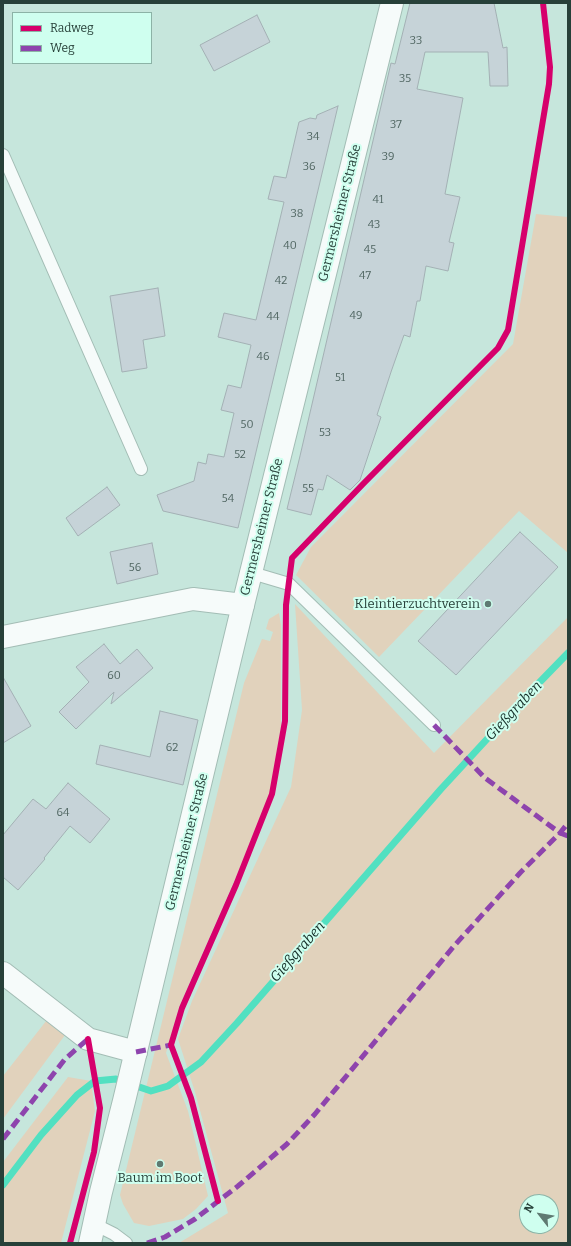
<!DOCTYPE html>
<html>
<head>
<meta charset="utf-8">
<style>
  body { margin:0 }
  #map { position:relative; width:571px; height:1246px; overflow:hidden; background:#c6e6dc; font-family:Bitter,serif }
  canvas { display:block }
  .frame { position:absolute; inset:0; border:4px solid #274039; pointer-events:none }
  .legend { position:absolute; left:12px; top:12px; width:140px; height:52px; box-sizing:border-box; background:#cfffef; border:1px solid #8cb3a6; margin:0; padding:5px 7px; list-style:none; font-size:12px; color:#274039 }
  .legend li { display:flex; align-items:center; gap:8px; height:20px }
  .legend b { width:20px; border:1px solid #8cb3a6 }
  .north { position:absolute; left:519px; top:1194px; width:40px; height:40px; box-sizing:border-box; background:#cfffef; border:1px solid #8cb3a6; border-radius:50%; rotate:301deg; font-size:11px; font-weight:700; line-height:16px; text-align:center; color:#274039 }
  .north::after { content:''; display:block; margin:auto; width:14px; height:18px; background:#5f7a72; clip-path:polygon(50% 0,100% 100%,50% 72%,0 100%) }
</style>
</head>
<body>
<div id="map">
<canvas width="571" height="1246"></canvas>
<div class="frame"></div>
<ul class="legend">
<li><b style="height:5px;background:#d6006c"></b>Radweg</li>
<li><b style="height:5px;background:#8e44ad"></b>Weg</li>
</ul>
<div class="north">N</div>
</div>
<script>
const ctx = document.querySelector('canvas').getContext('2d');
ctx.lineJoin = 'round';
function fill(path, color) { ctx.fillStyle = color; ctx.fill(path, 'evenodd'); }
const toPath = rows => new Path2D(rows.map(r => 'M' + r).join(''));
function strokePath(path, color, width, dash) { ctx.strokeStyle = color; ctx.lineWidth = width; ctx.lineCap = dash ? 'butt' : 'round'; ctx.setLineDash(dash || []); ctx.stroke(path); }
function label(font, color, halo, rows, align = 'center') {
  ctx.font = font + ' Bitter,serif'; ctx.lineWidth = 4; ctx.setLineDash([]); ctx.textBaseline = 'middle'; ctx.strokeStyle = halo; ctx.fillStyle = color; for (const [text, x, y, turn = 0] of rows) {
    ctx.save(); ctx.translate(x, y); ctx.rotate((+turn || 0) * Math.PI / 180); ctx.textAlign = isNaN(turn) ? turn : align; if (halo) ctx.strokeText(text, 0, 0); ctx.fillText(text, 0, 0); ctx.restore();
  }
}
fill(toPath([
  [536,214,568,217,568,553,519,511,379,657,296,575,311,547,513,344],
  [295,604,434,753,568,617,568,1243,179,1243,228,1213,195,1092,178,1039,192,1001,291,787,302,710],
  [527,1202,551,1202,551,1226,527,1226],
  [279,613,281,625,281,726,270,793,236,877,179,1007,166,1053,188,1111,208,1196,196,1209,183,1219,149,1226,134,1223,123,1204,120,1195,244,683,262,639,270,641,273,632,266,629,269,619],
  [50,1016,68,1031,3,1119,3,1076],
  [68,1077,91,1081,95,1111,61,1243,3,1243,3,1162]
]), '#e1d2bc');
strokePath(toPath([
  [3,1185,41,1135,77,1095,95,1081,116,1079,151,1091,168,1086,201,1062,237,1023,441,789,535,687,568,653]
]), '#52e0c1', 7);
const building = toPath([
  [410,3,494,3,503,48,507,47,508,86,490,86,488,52,425,52,417,89,463,98,445,194,460,197,449,242,454,243,448,271,426,266,420,301,417,301,410,337,404,335,391,372,377,415,381,417,360,480,350,490,327,475,323,490,318,489,311,515,287,509,300,456,391,63,395,64,410,3],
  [257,15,270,42,214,71,200,45,257,15],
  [338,106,238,528,163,511,157,495,194,481,198,462,206,464,208,454,224,457,234,413,221,410,228,385,241,388,251,345,218,337,224,313,256,320,284,202,268,199,274,176,286,178,299,122,310,118,316,119,317,115,338,106],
  [158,288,165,336,143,340,147,368,122,372,110,296,158,288],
  [107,487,120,505,78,536,66,518,107,487],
  [520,532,558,567,456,675,418,641,520,532],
  [152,543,158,574,117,584,110,552,152,543],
  [104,644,120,664,137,649,153,668,111,704,114,692,76,729,59,712,89,682,76,667,104,644],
  [3,677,31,726,3,743,3,677],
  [160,711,198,720,183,785,96,764,100,745,150,757,160,711],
  [68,783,110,819,90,843,70,826,44,858,45,859,18,890,3,877,3,835,33,799,46,809,68,783]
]);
fill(building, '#c6d3d8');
strokePath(building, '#a3b0b4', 1);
const lane = toPath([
  [3,155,141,469],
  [252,573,289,584,434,725],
  [94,1224,114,1234,126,1243]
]);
const street = toPath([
  [3,637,193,599,243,605],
  [3,973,88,1039,136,1052]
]);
const secondary = toPath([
  [90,1243,101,1192,124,1101,243,605,392,3]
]);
strokePath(lane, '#a3bdb5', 14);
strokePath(street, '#a3bdb5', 24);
strokePath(secondary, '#a3bdb5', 24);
strokePath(lane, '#f6fbfa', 12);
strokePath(street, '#f6fbfa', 22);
strokePath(secondary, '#f6fbfa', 22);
strokePath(toPath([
  [434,725,485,778,560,833,568,823],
  [136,1052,171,1045],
  [3,1139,65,1059,88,1039],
  [147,1243,165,1237,195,1219,238,1186,287,1144,315,1114,454,946,520,873,560,833,568,836]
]), '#8e44ad', 5, [10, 5]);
strokePath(toPath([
  [218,1201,191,1098,171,1045,182,1008,236,885,272,794,285,721,286,605,292,558,364,483,498,348,508,330,549,84,550,67,543,3],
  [70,1243,94,1152,100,1108,88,1039]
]), '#d6006c', 6);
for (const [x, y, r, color] of [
  [488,604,4,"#5f7a72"],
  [160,1164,4,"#5f7a72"]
]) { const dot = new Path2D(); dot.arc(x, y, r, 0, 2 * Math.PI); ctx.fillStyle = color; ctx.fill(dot); strokePath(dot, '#cfffef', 1.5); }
label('11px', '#4f6561', null, [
  ["33",416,41],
  ["35",405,79],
  ["37",396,125],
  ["34",313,137],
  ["39",388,157],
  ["36",309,167],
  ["41",378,200],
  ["38",297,214],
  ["43",374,225],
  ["40",290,246],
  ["45",370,250],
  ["47",365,276],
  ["42",281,281],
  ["49",356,316],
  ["44",273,317],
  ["46",263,357],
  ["51",340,378],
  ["50",247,425],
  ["53",325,433],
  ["52",240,455],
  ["55",308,489],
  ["54",228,499],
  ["56",135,568],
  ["60",114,676],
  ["62",172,748],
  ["64",63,813]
]);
label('13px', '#274039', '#cfffef', [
  ["Germersheimer Straße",340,213,-76],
  ["Germersheimer Straße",262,527,-76],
  ["Germersheimer Straße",187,842,-76]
]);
label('13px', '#274039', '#cfffef', [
  ["Kleintierzuchtverein",480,604],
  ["Baum im Boot",160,1178,"center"]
], 'right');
label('italic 14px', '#152f28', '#cfffef', [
  ["Gießgraben",514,711,-47],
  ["Gießgraben",298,952,-49]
]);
</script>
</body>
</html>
